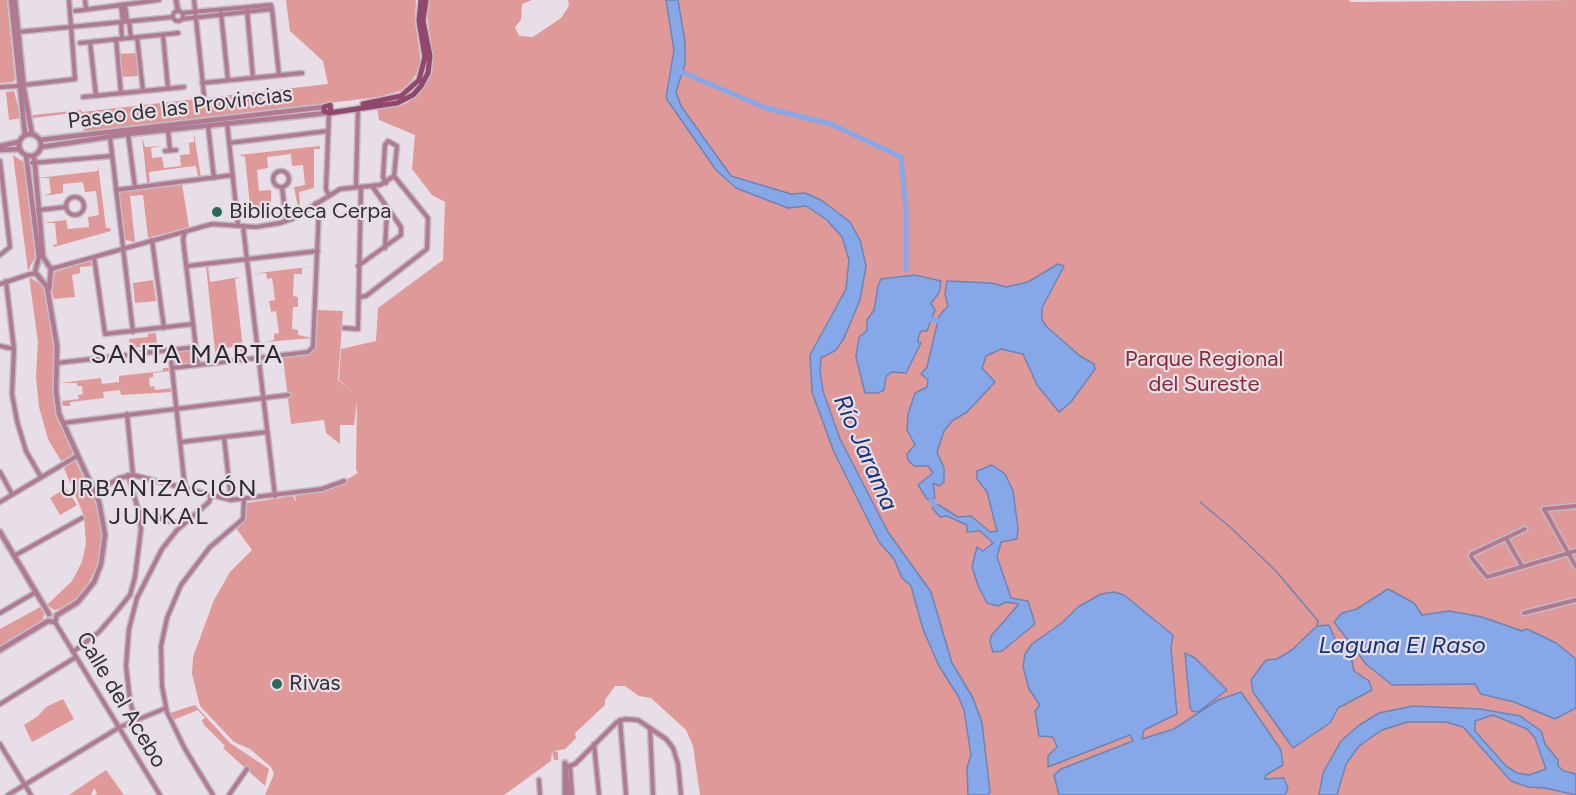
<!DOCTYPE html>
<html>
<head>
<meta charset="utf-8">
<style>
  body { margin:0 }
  canvas { display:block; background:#e7dee8 }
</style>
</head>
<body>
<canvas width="1576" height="795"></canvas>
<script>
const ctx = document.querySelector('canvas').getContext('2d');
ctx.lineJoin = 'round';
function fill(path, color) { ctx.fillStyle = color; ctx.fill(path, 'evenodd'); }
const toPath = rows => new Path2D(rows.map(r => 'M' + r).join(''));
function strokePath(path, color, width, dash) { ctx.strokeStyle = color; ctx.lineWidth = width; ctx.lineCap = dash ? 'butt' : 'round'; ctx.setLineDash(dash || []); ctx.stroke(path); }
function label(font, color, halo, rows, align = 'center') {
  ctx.font = font + ' Figtree,sans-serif'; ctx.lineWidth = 4.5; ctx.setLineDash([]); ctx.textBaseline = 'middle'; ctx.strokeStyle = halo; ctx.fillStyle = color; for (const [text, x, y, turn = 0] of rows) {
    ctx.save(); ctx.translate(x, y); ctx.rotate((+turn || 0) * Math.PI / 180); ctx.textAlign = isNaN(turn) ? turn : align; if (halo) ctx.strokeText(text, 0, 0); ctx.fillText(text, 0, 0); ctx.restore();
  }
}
fill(toPath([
  [0,0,7,0,15,79,13,82,0,83],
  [286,0,416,0,415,21,421,62,417,73,409,85,400,91,378,97,84,133,81,112,33,118,33,115,81,110,82,112,328,84,323,61,290,31],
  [429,0,532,0,522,4,521,20,515,27,519,36,533,37,561,18,569,6,568,0,1349,0,1350,2,1576,0,1576,795,700,795,693,746,686,730,651,698,639,696,625,686,615,686,605,700,605,705,575,733,576,738,565,749,554,751,558,752,558,760,554,760,552,751,551,761,504,795,265,795,274,774,271,767,250,749,234,742,200,706,192,674,193,657,214,600,230,572,252,550,236,528,246,518,247,503,293,496,296,502,295,496,333,488,358,473,356,469,357,401,354,425,340,425,340,444,326,433,324,420,291,424,283,357,307,353,315,348,318,310,343,311,338,380,357,395,339,380,341,349,376,341,378,308,443,260,445,202,432,195,412,169,415,135,379,120,377,107,392,108,407,103,420,92,430,78,433,60,427,14],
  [137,53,139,76,122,77,119,54],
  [14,91,21,118,9,120,6,92],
  [194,134,201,177,198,177,196,166,186,167,149,172,150,183,147,183,142,137,145,147,161,146,151,148,152,158,162,157,164,168,181,166,180,155,190,154,189,143,179,144,194,142],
  [320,146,320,149,314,149,314,188,299,192,300,206,298,207,294,187,305,185,303,165,292,166,291,154,267,157,268,168,257,170,259,191,271,190,271,213,269,209,253,211,251,215,245,157,239,155],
  [13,155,25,163,35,257,28,271],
  [98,165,106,228,110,228,111,231,54,247,53,245,57,244,55,223,43,223,66,220,68,229,89,227,88,217,99,215,96,191,85,192,83,182,63,184,63,193,44,196,51,193,49,178,38,178,98,171],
  [182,184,189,227,148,238,143,195,130,196,135,242,125,240,119,192],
  [90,260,93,266,80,267,80,273,72,275,75,297,54,299,51,288,55,272],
  [206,266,208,266,210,282,240,277,235,279,244,357,241,358,240,346,219,349,219,360,216,360],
  [315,266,302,268,302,274,294,274,293,296,298,297,298,307,293,307,292,329,298,330,298,335,313,338,264,342,274,340,274,334,279,333,276,311,271,312,270,306,269,301,275,300,272,278,267,279,266,273,251,274],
  [29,277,44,286,48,305,54,344,56,410,73,452,72,455,61,461,48,439,39,407,36,377,38,342],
  [153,280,156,301,135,303,133,283],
  [156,333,157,346,130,348,129,339,148,337,148,334],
  [192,349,194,363,174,365,173,352],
  [163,368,169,368,170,371,153,373,153,377,149,378,150,387,154,386,155,390,172,388,172,392,121,395,120,390,103,392,104,398,70,402,70,406,63,406,62,401,79,399,78,395,83,394,82,386,77,386,77,383,60,383,101,378,102,384,119,382,119,376,163,371],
  [75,460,101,515,103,535,99,561,84,592,66,607,54,610,47,605,72,581,82,562,86,544,84,516,64,468],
  [66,488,77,505,60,515,50,498],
  [42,606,45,612,42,622,0,647,0,629],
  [63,699,74,719,32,742,24,725,38,716,46,707],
  [195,705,230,743,269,769,265,786,223,748,225,746,204,725,202,720,205,718,198,710,173,720,170,713],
  [106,770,124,795,95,795,97,793,94,788,91,795,69,795]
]), '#df9998');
const water = toPath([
  [666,0,678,0,685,42,685,64,676,92,681,106,731,176,791,194,805,193,821,200,850,222,860,240,866,266,860,300,844,338,836,350,821,358,820,371,823,391,840,439,888,532,931,592,952,663,973,698,982,723,990,792,988,795,968,795,967,767,971,755,964,710,958,696,938,664,923,629,911,586,902,578,894,559,879,542,834,452,812,392,810,355,846,289,849,260,842,237,827,220,806,206,788,208,736,188,716,170,666,98,674,50,666,0],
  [1058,264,1064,266,1042,308,1042,320,1047,327,1080,356,1094,364,1095,369,1071,402,1059,412,1037,385,1023,354,1001,349,986,356,982,368,995,382,967,412,952,421,944,431,937,452,944,468,944,482,939,486,933,483,935,498,927,499,918,485,933,473,928,466,914,466,908,460,907,454,915,445,907,430,908,414,915,393,927,387,928,380,921,374,927,367,939,316,948,306,945,294,947,281,991,283,1006,287,1028,282,1058,264],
  [915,275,941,281,939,293,931,303,935,310,927,331,921,331,918,338,918,342,921,343,906,373,891,372,886,377,884,390,878,393,865,393,856,357,859,337,867,331,867,320,874,310,878,286,881,279,915,275],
  [992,465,1005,474,1013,491,1018,528,1017,539,1001,542,997,557,1011,598,1028,601,1035,624,1002,651,993,652,990,642,991,636,1019,604,1006,602,998,606,987,603,979,588,972,567,977,547,983,551,993,543,980,531,967,532,967,525,947,516,940,517,932,508,937,504,958,517,971,516,990,532,997,531,987,492,977,479,977,471,992,465],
  [1388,589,1414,603,1422,615,1449,611,1482,617,1522,631,1527,629,1556,643,1576,659,1576,708,1555,719,1514,702,1481,694,1475,684,1392,685,1366,664,1334,622,1342,613,1357,609,1388,589],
  [1114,592,1124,595,1173,635,1171,648,1177,714,1144,730,1142,739,1174,729,1218,700,1241,692,1281,750,1283,765,1266,775,1265,779,1284,778,1288,789,1285,795,1059,795,1054,775,1061,769,1133,741,1130,735,1048,767,1048,756,1057,747,1053,737,1039,736,1035,711,1040,705,1029,689,1023,667,1025,654,1032,644,1063,622,1078,607,1101,594,1114,592],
  [1329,625,1338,646,1350,650,1354,671,1369,681,1372,690,1338,708,1330,723,1293,748,1253,692,1251,680,1266,660,1277,659,1292,650,1317,626,1329,625],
  [1185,653,1195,658,1227,690,1198,712,1192,711,1190,707,1185,653],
  [1413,706,1480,709,1520,716,1541,731,1545,744,1558,760,1558,766,1564,771,1576,774,1576,795,1545,788,1528,787,1511,781,1463,727,1446,722,1408,722,1382,730,1359,746,1346,764,1337,795,1319,795,1323,773,1341,741,1358,726,1379,713,1413,706],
  [1493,715,1527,729,1535,738,1546,769,1529,775,1517,773,1506,766,1475,731,1475,721,1493,715]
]);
fill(water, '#87a8e8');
strokePath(water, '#6e84b2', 1.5);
strokePath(toPath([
  [1200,502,1229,526,1276,571,1318,621,1317,626]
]), '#6e84b2', 1.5);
strokePath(toPath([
  [677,70,766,108,831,124,901,157,906,210,906,270],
  [931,319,938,321],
  [931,500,935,504]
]), '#87a8e8', 5);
const minor = toPath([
  [85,0,86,9],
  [194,0,204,95],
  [125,5,127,21],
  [121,6,123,22],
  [272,9,279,75],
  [247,10,253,78],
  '173 16a5 5 0 1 1 10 0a5 5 0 1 1-10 0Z',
  [75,11,159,0],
  [182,13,271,5,272,9],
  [221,13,228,80],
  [182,19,272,9],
  [129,21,131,38],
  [121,22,122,39],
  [18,32,173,17],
  [163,35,168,88],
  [137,37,143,91],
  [116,39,121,93],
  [90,42,96,96],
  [80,43,178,33],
  [202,83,302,73],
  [24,85,75,79,69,0],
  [0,87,19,86],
  [83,97,184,87],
  [329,113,326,189,329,196],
  [227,123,238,225],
  [208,126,214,178],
  [168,130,170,150],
  [128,134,135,187],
  [110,137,133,332],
  [229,143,328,131],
  [165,151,176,150],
  [0,161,10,247,0,255],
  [32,163,112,156],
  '273 179a8 8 0 1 1 16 0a8 8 0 1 1-16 0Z',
  [386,183,383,177,385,145,388,141,397,146,394,176],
  [356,186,358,108],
  [282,187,286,221],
  [116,190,233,175],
  '66 206a9 9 0 1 1 18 0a9 9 0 1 1-18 0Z',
  [38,210,66,207],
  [243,226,275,496],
  [185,232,183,239,198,365],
  [152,240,164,328],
  [385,248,387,210],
  [94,257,105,334,193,324],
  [187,266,318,251],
  [358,266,401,235,401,227,372,186],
  [51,269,212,224,256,227,280,223,292,219,340,189,380,185,394,176],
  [6,281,14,349,12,394,17,421,26,451,41,477],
  [0,284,30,274,36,274],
  [359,297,366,296,427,249,428,218,394,176],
  [344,328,358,329,361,187],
  [0,346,14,349],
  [170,350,185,488],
  [57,363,196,347],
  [172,368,308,352,313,347,319,208,316,203],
  [127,414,133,475],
  [63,423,288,395],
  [224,437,231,500],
  [181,442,267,432],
  [0,472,12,494],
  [95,493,119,478,133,475,231,500,322,489,344,481],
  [0,502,77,456],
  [1576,506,1544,509,1576,567],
  [139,512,183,525],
  [1525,529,1472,554,1471,557,1487,577,1576,551],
  [1506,538,1522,566],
  [14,556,82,518],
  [0,613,36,592],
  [1524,613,1576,600],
  [55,622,160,795],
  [73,652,99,632,117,611,130,595,135,577,141,529,139,512,128,475],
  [0,704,76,657],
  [135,719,130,701,126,666,129,629,137,598,162,549,177,530,209,502,211,496],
  [620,720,626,795],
  [650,728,653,795],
  [0,744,31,795],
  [594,744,599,795],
  [570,766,572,795],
  [566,767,575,764,617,722,625,719,638,720,666,739,673,748,678,764,681,795],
  [539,780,540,795],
  [8,795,120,727,166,708],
  [213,795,185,749,167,712,162,686,161,646,167,618,181,585,210,547,243,519,244,500],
  [229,795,247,769]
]);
const tertiary = toPath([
  [11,0,25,135],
  [15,0,24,90,32,134],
  [176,0,178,11],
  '19 145a11 11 0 1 1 22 0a11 11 0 1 1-22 0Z',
  [40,140,324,107],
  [0,146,19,142],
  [41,147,128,134,326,113],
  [0,150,20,149],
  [26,155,39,257,35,272,47,287,57,346,56,391,59,414,99,502,105,535,101,564,94,582,78,602,57,615],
  [34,155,43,257,51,269,49,289],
  [0,532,49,614],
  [48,621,55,622,57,615],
  [0,650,48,621],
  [565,763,568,795],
  [565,763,565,795]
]);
const secondary = toPath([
  [363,104,401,96,419,80,425,57,419,21,421,0],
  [331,111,330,105,324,107,324,111,329,113,397,103,413,95,421,86,428,73,430,56,423,21,426,0]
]);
strokePath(minor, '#c3bbc4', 7);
strokePath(tertiary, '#c3bbc4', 8);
strokePath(secondary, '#c3bbc4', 8);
strokePath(minor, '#af7a92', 4);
strokePath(tertiary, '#af7a92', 4.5);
strokePath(secondary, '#92476c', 5);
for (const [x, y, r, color] of [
  [217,212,6,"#286b5b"],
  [277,684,6,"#286b5b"]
]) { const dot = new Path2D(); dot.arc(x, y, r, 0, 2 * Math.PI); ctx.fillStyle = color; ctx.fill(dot); strokePath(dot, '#e7dee8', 2); }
label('22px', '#333034', '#e7dee8', [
  ["Paseo de las Provincias",180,108,-7],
  ["Calle del Acebo",121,700,59]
]);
label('22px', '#333034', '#e7dee8', [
  ["Biblioteca Cerpa",229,212],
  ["Rivas",289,684]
], 'left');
label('22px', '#892930', '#e7dee8', [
  ["Parque Regional",1204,360],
  ["del Sureste",1204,385]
]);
label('italic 24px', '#12327b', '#e7dee8', [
  ["Río Jarama",865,453,66],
  ["Laguna El Raso",1402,646]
]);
ctx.letterSpacing = '1.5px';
label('24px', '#2e282f', '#e7dee8', [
  ["URBANIZACIÓN",159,489],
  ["JUNKAL",159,517]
]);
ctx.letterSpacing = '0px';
ctx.letterSpacing = '1.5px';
label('26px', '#2e282f', '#e7dee8', [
  ["SANTA MARTA",187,355]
]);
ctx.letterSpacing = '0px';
</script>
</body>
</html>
